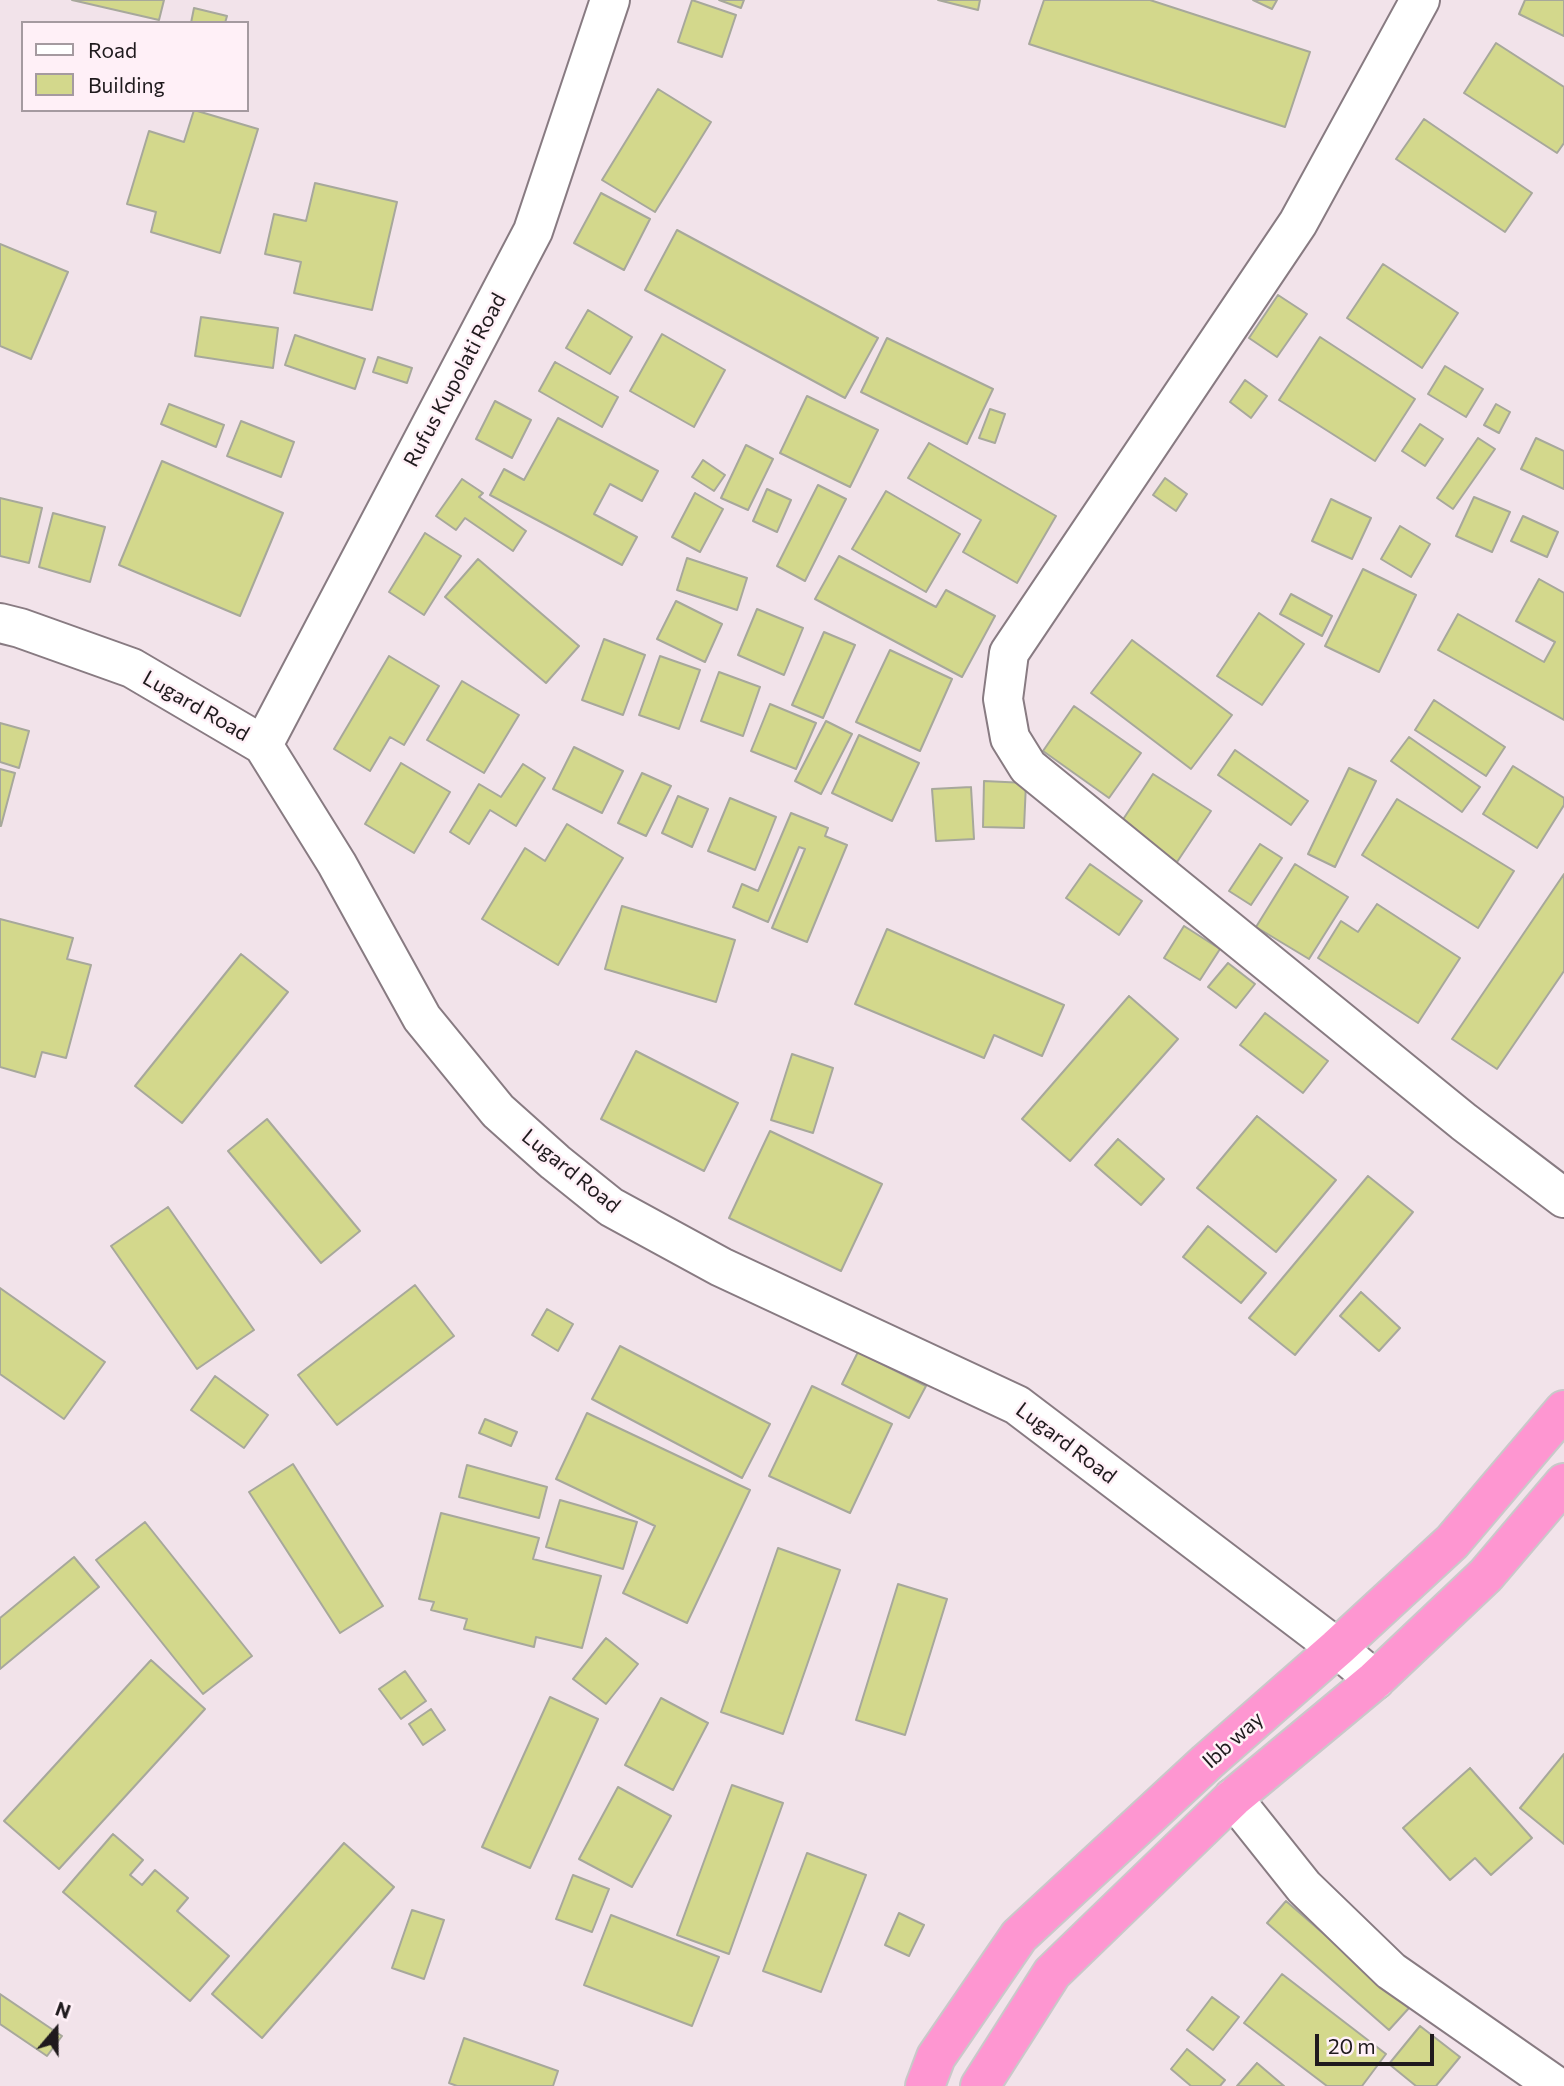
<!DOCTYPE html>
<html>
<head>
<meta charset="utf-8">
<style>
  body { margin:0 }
  #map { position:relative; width:1564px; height:2086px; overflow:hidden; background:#f2e3ea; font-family:Commissioner,sans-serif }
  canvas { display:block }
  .legend { position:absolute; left:21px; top:21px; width:228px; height:91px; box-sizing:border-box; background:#fff0f7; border:2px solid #a59aa0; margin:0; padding:9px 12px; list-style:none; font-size:21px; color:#1f1a1d }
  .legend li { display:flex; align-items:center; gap:14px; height:35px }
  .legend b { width:35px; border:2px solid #a59aa0 }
  .north { position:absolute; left:21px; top:1995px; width:70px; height:70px; -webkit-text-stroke:5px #fff0f7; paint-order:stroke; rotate:20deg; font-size:19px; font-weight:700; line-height:28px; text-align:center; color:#1f1a1d }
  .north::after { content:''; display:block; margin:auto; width:24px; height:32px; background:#1f1a1d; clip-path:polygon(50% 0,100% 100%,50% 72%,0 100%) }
  .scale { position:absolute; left:1315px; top:2034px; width:119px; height:32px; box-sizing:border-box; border:4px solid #1f1a1d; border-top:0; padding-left:9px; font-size:21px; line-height:24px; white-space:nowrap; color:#1f1a1d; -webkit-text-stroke:5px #fff0f7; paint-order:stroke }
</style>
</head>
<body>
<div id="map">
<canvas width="1564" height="2086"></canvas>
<ul class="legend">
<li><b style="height:9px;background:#fff"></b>Road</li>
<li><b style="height:19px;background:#d3d88c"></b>Building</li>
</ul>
<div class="north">N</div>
<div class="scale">20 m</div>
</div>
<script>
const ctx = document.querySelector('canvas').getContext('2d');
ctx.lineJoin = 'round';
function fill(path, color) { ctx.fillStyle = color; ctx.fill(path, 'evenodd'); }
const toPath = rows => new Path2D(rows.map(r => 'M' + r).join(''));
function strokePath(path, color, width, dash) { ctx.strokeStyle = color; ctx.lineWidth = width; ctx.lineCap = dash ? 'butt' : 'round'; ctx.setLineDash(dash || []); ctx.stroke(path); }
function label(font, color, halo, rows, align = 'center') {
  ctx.font = font + ' Commissioner,sans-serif'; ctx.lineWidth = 5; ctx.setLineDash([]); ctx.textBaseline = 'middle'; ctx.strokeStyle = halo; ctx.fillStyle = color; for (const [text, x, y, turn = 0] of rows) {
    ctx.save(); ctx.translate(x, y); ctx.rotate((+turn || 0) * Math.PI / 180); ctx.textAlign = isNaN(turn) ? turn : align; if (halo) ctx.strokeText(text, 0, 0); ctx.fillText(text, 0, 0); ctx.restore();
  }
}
const building = toPath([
  [72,0,164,0,159,20,72,0],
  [692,0,736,15,722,57,678,42,692,0],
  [719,0,744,0,741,8,719,0],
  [938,0,980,0,978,10,938,0],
  [1044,0,1150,0,1310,52,1285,127,1029,44,1044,0],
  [1253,0,1277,0,1272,9,1253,0],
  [1525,0,1564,0,1564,36,1519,14,1525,0],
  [194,8,227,16,225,23,191,23,194,8],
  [1496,43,1564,87,1564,143,1557,153,1464,93,1496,43],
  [658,89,711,122,655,212,602,180,658,89],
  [194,110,258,129,220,253,151,232,156,212,127,204,149,131,184,142,194,110],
  [1424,119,1532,193,1505,232,1396,159,1424,119],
  [315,183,397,202,372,310,294,293,301,262,265,254,274,214,306,221,315,183],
  [601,193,650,219,624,270,574,243,601,193],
  [677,230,878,338,845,398,645,290,677,230],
  [0,244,68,272,31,359,0,346,0,244],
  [1383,264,1458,313,1422,368,1347,318,1383,264],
  [1278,295,1307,314,1277,357,1249,338,1278,295],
  [588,310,632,337,610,374,566,348,588,310],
  [201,317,278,328,273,368,195,356,201,317],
  [662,334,725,370,694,427,630,391,662,334],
  [295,335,365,359,355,389,285,365,295,335],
  [1320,337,1415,399,1375,461,1279,400,1320,337],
  [887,338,993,389,967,444,861,392,887,338],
  [378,357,412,368,407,383,373,372,378,357],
  [555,362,618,397,602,427,539,391,555,362],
  [1445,366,1483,389,1466,417,1428,394,1445,366],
  [1245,380,1267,396,1251,418,1230,402,1245,380],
  [807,396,878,430,850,487,780,453,807,396],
  [495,401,531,420,512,458,476,439,495,401],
  [169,404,224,425,216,447,161,424,169,404],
  [1496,404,1510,412,1499,433,1484,425,1496,404],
  [990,409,1005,414,995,443,979,438,990,409],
  [558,418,658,471,642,501,610,484,594,514,637,537,622,565,490,495,504,469,524,480,558,418],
  [241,421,294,442,281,477,227,456,241,421],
  [1420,424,1443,439,1425,466,1402,451,1420,424],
  [1478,438,1495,449,1453,509,1437,498,1478,438],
  [1536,438,1564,451,1564,489,1521,469,1536,438],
  [929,443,1056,516,1017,583,963,552,981,520,908,478,929,443],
  [746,445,773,459,748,510,721,498,746,445],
  [703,460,725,475,714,491,692,477,703,460],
  [162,461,283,513,240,616,119,565,162,461],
  [1165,478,1187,494,1176,511,1153,495,1165,478],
  [462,479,483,493,479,497,526,531,513,551,465,518,456,530,436,516,462,479],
  [818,485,846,499,805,581,777,566,818,485],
  [767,489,791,500,777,532,753,521,767,489],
  [886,491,960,534,926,592,852,549,886,491],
  [695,493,723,509,700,552,672,537,695,493],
  [1474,497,1510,512,1492,552,1456,536,1474,497],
  [0,498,42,508,29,563,0,556,0,498],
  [1331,499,1371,518,1352,559,1312,541,1331,499],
  [53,513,105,527,90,582,39,567,53,513],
  [1523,516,1558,532,1547,557,1511,541,1523,516],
  [1400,526,1430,544,1411,577,1381,559,1400,526],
  [425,533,461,556,424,615,389,592,425,533],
  [839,556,936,607,946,590,995,616,962,677,815,599,839,556],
  [687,558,747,578,737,610,677,590,687,558],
  [478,559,579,646,546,683,445,597,478,559],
  [1363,569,1416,595,1379,672,1325,646,1363,569],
  [1539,579,1564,593,1564,720,1438,650,1458,614,1544,662,1555,642,1516,621,1539,579],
  [1291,594,1332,616,1322,636,1280,614,1291,594],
  [676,601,722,624,705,662,657,639,676,601],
  [757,609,803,628,784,675,738,655,757,609],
  [1259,613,1304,644,1262,705,1217,676,1259,613],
  [824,632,855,645,823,718,792,705,824,632],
  [604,639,645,655,623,715,582,700,604,639],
  [1132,640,1232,715,1191,769,1091,693,1132,640],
  [890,650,952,679,920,751,856,722,890,650],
  [389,656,439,686,404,745,390,737,370,771,334,749,389,656],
  [660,656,700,670,679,729,639,715,660,656],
  [719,672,760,687,743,736,701,721,719,672],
  [462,681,519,715,484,773,427,740,462,681],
  [1434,700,1505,747,1486,776,1415,730,1434,700],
  [770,704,816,723,796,769,751,751,770,704],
  [1074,706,1141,753,1109,798,1043,751,1074,706],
  [826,721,852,734,821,794,795,781,826,721],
  [0,723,29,731,19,768,0,762,0,723],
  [859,735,919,763,892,821,832,793,859,735],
  [1409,737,1480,787,1462,812,1391,761,1409,737],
  [574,747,623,771,602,813,553,789,574,747],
  [1235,750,1308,801,1291,825,1218,775,1235,750],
  [401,763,450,792,414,853,365,824,401,763],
  [523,764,545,778,516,826,490,810,469,844,450,832,479,784,501,797,523,764],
  [1513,766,1564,798,1564,805,1537,848,1483,814,1513,766],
  [1349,768,1376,781,1335,867,1308,854,1349,768],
  [0,769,15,773,1,826,0,826,0,769],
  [642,773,671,786,646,836,618,823,642,773],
  [1153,774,1211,811,1177,862,1120,824,1153,774],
  [984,781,1026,783,1024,828,983,827,984,781],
  [971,787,974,839,936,841,932,789,971,787],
  [678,796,708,809,692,847,662,833,678,796],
  [730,798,776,817,755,870,708,851,730,798],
  [1397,799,1514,871,1478,928,1362,855,1397,799],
  [791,813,828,828,825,836,847,845,807,942,772,928,805,849,799,847,768,922,733,907,742,884,758,891,791,813],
  [567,824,623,858,558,965,482,919,525,848,545,861,567,824],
  [1260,844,1282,858,1251,905,1229,891,1260,844],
  [1090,864,1142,901,1119,935,1066,898,1090,864],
  [1295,864,1348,897,1309,959,1256,927,1295,864],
  [1564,874,1564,971,1497,1069,1452,1039,1564,874],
  [1377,904,1460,958,1418,1023,1318,958,1341,921,1358,932,1377,904],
  [622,906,735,940,716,1002,605,969,622,906],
  [0,919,73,938,67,959,91,965,66,1058,42,1052,35,1077,0,1067,0,919],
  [1184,926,1220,949,1200,980,1164,958,1184,926],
  [887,929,1064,1005,1042,1056,994,1035,984,1058,855,1004,887,929],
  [241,954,288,992,182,1123,135,1086,241,954],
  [1228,963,1255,984,1236,1008,1208,987,1228,963],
  [1129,996,1178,1039,1070,1161,1022,1119,1129,996],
  [1265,1013,1328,1061,1303,1093,1240,1045,1265,1013],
  [636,1051,738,1103,704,1171,601,1119,636,1051],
  [792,1054,833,1068,813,1133,771,1120,792,1054],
  [1257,1116,1336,1180,1276,1252,1197,1188,1257,1116],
  [267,1119,360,1231,321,1263,228,1151,267,1119],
  [770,1131,882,1184,841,1271,729,1218,770,1131],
  [1118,1139,1164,1179,1141,1205,1095,1165,1118,1139],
  [1368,1176,1413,1212,1295,1355,1249,1318,1368,1176],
  [168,1207,254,1330,197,1369,111,1246,168,1207],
  [1208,1226,1266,1273,1241,1303,1183,1257,1208,1226],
  [415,1285,454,1336,337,1425,298,1375,415,1285],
  [0,1288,105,1362,64,1419,0,1374,0,1288],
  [1361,1292,1400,1328,1379,1351,1340,1316,1361,1292],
  [547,1309,573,1324,558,1351,532,1335,547,1309],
  [620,1346,770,1424,742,1478,592,1399,620,1346],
  [858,1352,926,1386,909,1418,842,1384,858,1352],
  [215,1376,268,1415,244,1448,191,1410,215,1376],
  [812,1386,892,1424,850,1513,769,1476,812,1386],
  [587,1413,750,1490,687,1623,623,1593,655,1526,556,1479,587,1413],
  [485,1419,517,1432,511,1446,479,1433,485,1419],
  [293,1464,383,1606,340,1633,249,1492,293,1464],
  [467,1465,547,1487,539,1518,459,1497,467,1465],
  [560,1500,637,1522,623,1569,546,1547,560,1500],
  [441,1513,539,1538,533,1559,601,1576,582,1648,536,1637,534,1647,464,1629,467,1619,431,1610,434,1602,419,1599,441,1513],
  [145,1522,252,1656,203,1694,96,1560,145,1522],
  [778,1548,840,1570,783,1734,721,1712,778,1548],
  [74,1557,99,1587,0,1669,0,1618,74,1557],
  [898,1584,947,1599,905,1735,856,1720,898,1584],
  [606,1638,638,1664,606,1704,573,1679,606,1638],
  [151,1660,205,1709,59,1869,4,1821,151,1660],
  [405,1671,426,1701,401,1719,379,1689,405,1671],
  [550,1697,598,1719,530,1868,482,1847,550,1697],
  [661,1698,708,1723,673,1790,625,1765,661,1698],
  [431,1709,445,1730,423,1745,409,1724,431,1709],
  [1564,1754,1564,1844,1520,1808,1564,1754],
  [1470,1768,1532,1838,1491,1875,1475,1858,1450,1880,1403,1828,1470,1768],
  [732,1785,783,1803,729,1954,677,1935,732,1785],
  [618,1787,671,1816,632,1887,579,1859,618,1787],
  [113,1834,143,1860,130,1875,142,1885,155,1870,188,1898,177,1911,229,1956,190,2001,63,1892,113,1834],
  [344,1843,394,1887,262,2038,212,1994,344,1843],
  [807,1853,866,1875,821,1992,763,1971,807,1853],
  [573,1875,609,1889,592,1932,556,1919,573,1875],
  [1286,1901,1409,2008,1389,2030,1267,1923,1286,1901],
  [412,1910,444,1920,424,1979,392,1968,412,1910],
  [899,1913,924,1925,909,1956,885,1945,899,1913],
  [611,1915,719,1957,692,2026,584,1985,611,1915],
  [1282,1974,1386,2054,1362,2086,1327,2086,1244,2023,1282,1974],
  [0,1994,62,2036,47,2056,0,2024,0,1994],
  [1212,1997,1239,2017,1213,2050,1187,2030,1212,1997],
  [1420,2026,1460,2057,1436,2086,1416,2086,1389,2064,1420,2026],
  [464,2038,558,2071,553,2086,457,2086,449,2083,464,2038],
  [1187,2049,1225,2080,1220,2086,1191,2086,1171,2069,1187,2049],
  [1257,2063,1284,2086,1237,2086,1257,2063]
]);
fill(building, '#d3d88c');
strokePath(building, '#a7a89b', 2);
const minor = toPath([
  [1420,0,1298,223,1009,653,1003,699,1010,738,1028,767,1464,1122,1564,1198],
  [0,623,20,628,132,668,263,745,337,864,422,1018,498,1111,555,1162,611,1207,721,1267,1017,1405,1337,1648,1375,1680],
  [263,745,533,231,610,0],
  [1233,1798,1304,1887,1391,1971,1556,2086]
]);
const highway = toPath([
  [925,2086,936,2057,1019,1936,1207,1762,1337,1648,1452,1542,1564,1410],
  [980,2086,1052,1973,1233,1798,1375,1680,1486,1575,1564,1483]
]);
strokePath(minor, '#887b82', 42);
strokePath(highway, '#c9c8c9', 42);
strokePath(minor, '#fff', 38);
strokePath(highway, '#fe96d1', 38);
label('21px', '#1f1a1d', '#fff0f7', [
  ["Rufus Kupolati Road",455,380,-62],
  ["Lugard Road",196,706,30],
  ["Lugard Road",571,1171,39],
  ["Lugard Road",1066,1443,37],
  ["Ibb way",1233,1740,-42]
]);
</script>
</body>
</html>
